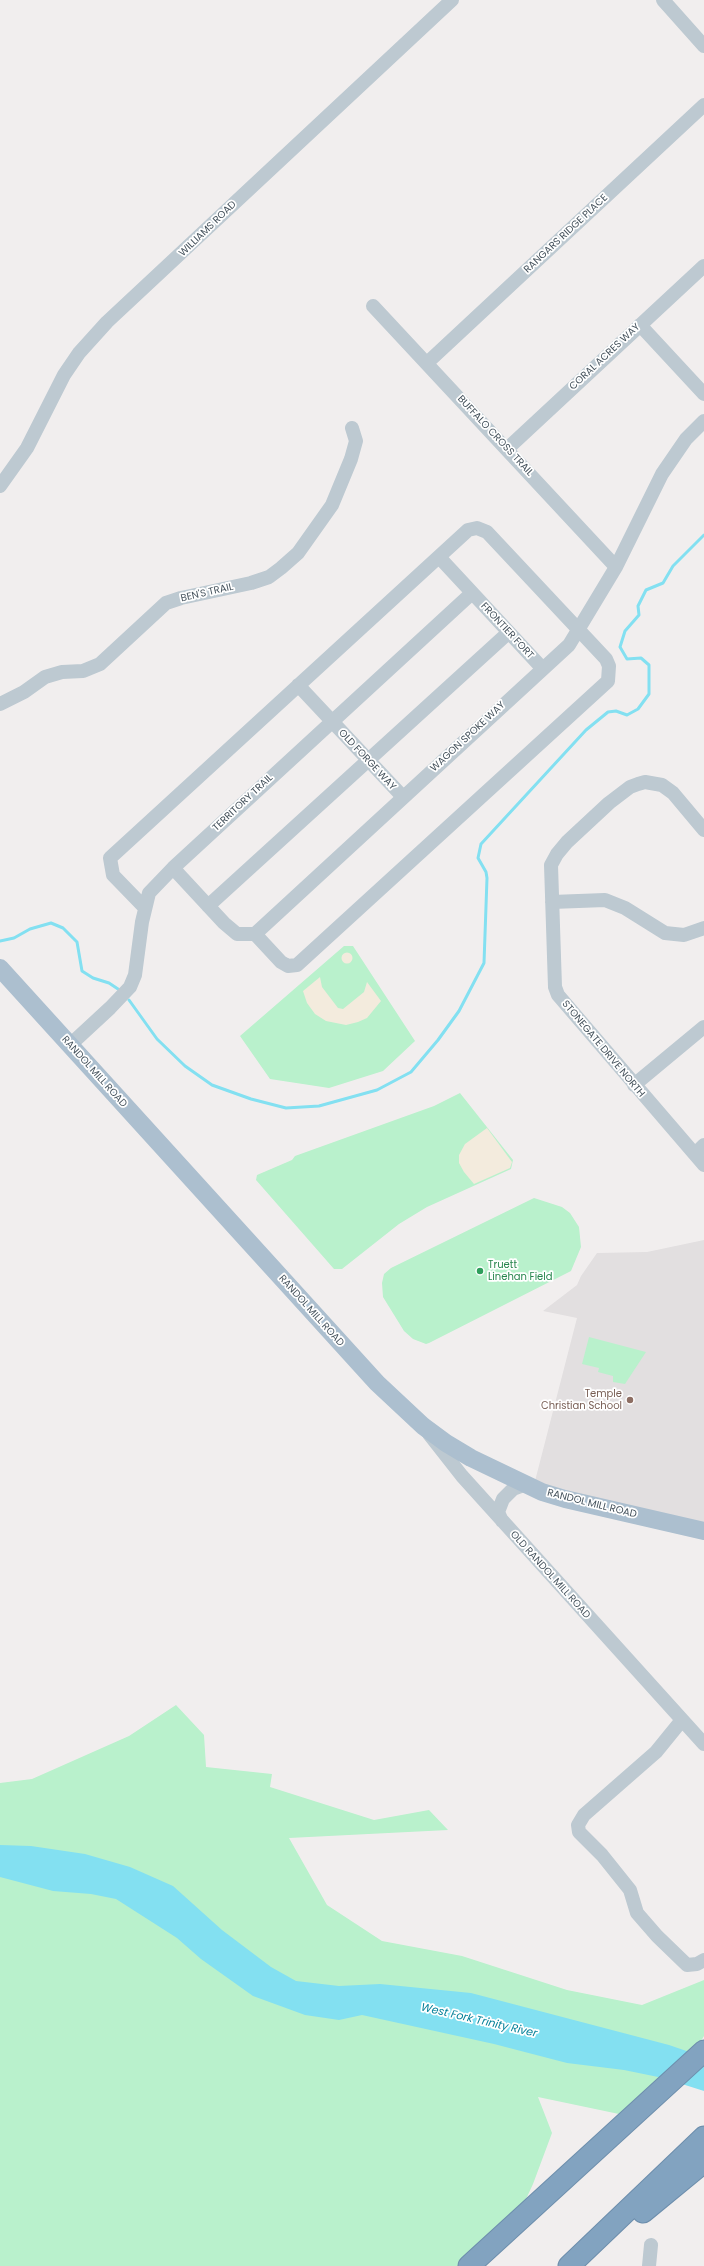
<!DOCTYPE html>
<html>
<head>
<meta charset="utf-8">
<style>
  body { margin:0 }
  canvas { display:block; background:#f1eeee }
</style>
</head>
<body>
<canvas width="704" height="2266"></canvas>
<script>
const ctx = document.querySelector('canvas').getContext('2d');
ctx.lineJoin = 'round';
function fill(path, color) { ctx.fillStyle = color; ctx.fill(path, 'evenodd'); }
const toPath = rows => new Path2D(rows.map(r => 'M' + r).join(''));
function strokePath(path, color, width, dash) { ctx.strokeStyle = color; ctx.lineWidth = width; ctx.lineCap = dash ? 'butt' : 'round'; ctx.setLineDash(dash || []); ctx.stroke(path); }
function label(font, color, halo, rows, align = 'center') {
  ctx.font = font + ' Poppins,sans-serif'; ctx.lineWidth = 3.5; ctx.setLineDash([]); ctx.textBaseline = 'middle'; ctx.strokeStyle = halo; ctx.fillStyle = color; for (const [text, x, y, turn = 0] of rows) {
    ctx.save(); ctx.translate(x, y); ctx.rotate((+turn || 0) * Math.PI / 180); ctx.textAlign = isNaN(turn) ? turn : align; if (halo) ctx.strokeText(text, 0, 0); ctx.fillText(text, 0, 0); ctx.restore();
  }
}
fill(toPath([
  [704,1240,704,1524,563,1491,535,1481,577,1318,543,1311,577,1285,581,1276,597,1253,647,1252]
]), '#e2dfe0');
fill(toPath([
  [344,946,353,946,415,1041,383,1071,329,1088,270,1079,240,1036],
  [460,1093,513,1160,511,1169,427,1207,399,1224,342,1269,334,1269,256,1180,257,1175,292,1160,295,1156,434,1106],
  [534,1198,562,1207,570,1213,579,1227,581,1247,571,1271,429,1343,426,1344,413,1339,404,1331,383,1297,382,1283,384,1274,391,1268],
  [589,1337,646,1352,625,1384,613,1382,613,1376,598,1372,599,1368,582,1364],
  [176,1705,204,1735,206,1767,272,1774,270,1787,374,1820,429,1810,448,1830,289,1838,327,1905,382,1941,462,1956,567,1990,642,2005,704,1980,704,2036,669,2092,638,2118,538,2097,552,2133,533,2184,514,2225,472,2266,0,2266,0,1783,32,1779,129,1736]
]), '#b9f1cc');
fill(toPath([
  '341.5 958a5.5 5.5 0 1 1 11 0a5.5 5.5 0 1 1-11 0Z',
  [320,977,322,987,338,1008,343,1009,364,992,367,982,381,1001,367,1018,358,1022,346,1025,326,1021,315,1014,307,1003,303,991],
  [487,1128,512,1162,510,1168,474,1184,464,1172,459,1163,459,1155,465,1144]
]), '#f3ebdd');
fill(toPath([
  [0,1845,31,1846,85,1854,130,1867,173,1886,222,1930,271,1967,296,1981,339,1986,380,1984,471,1993,669,2045,704,2057,704,2091,663,2078,624,2070,567,2063,494,2044,362,2015,339,2020,305,2015,253,1996,201,1959,177,1938,116,1899,91,1894,53,1891,0,1877]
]), '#83e0f1');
strokePath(toPath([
  [0,941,14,938,30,929,51,923,63,928,77,942,82,971,93,978,109,983,121,991],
  [129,1000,157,1039,185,1066,212,1085,251,1099,286,1108,319,1106,377,1090,411,1072,438,1040,459,1011,484,963,487,878,486,872,478,858,481,844,586,730,608,712,616,711,627,715,638,709,649,694,649,665,641,658,627,659,620,647,625,631,639,615,638,606,646,590,663,583,673,566,704,535]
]), '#83e0f1', 3);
const highway = toPath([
  [643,2212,704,2162],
  [469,2266,704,2051],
  [569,2266,704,2137]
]);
strokePath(highway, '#6d8eac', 23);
strokePath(toPath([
  [663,0,704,46],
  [373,306,616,567],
  [640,325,704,394],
  [427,363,704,105],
  [507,449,704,266],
  [0,486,27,448,64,375,79,353,107,322,452,0],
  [439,557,543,669],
  [298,685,403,797],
  [0,704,24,692,45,677,62,672,83,671,100,664,166,603,181,598,251,583,269,577,281,568,298,553,332,505,351,459,356,441,352,428],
  [704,830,673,793,662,785,645,782,638,784,630,787,609,803,567,842,557,854,551,865,555,987,558,995,704,1165],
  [173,868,224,923,237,934,255,934,569,645,616,567,662,474,686,439,704,421],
  [552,902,605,900,625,908,665,933,684,935,704,928],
  [208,906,508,633],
  [145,908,113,875,110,858,468,530,477,528,487,532,606,659,609,666,608,681,297,965,288,966,281,962,255,934],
  [70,1045,110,1008,130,987,135,975,142,922,149,893,173,868,472,593],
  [634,1085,704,1027],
  [695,1154,704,1145],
  [429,1434,462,1476,704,1744],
  [502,1521,498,1512,503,1499,513,1489,524,1485],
  [682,1720,656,1752,584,1815,578,1825,579,1832,602,1855,630,1890,637,1913,657,1936,687,1965,697,1964,704,1960],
  [649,2266,651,2245]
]), '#bdc9d1', 14);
strokePath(toPath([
  [0,968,377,1383,423,1426,446,1443,471,1458,542,1492,565,1499,704,1531]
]), '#acbfcf', 18);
strokePath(highway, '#82a3c0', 21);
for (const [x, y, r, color] of [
  [480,1271,4,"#2e9e5b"],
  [630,1400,4,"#8d6e63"]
]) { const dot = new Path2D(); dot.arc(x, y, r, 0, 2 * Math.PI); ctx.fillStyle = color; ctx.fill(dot); strokePath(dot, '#fff', 1.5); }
label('10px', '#45525c', '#fff', [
  ["WILLIAMS ROAD",208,229,-44],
  ["RANGARS RIDGE PLACE",566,234,-43],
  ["CORAL ACRES WAY",605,357,-43],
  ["BUFFALO CROSS TRAIL",495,436,47],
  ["BEN'S TRAIL",207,593,-13],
  ["FRONTIER FORT",507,631,47],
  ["WAGON SPOKE WAY",468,737,-43],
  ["OLD FORGE WAY",367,760,47],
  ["TERRITORY TRAIL",243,803,-43],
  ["STONEGATE DRIVE NORTH",603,1049,50],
  ["RANDOL MILL ROAD",94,1072,48],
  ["RANDOL MILL ROAD",311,1311,48],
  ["RANDOL MILL ROAD",592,1504,14],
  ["OLD RANDOL MILL ROAD",550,1575,48]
]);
label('10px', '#27864d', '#fff', [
  ["Truett",488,1265],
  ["Linehan Field",488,1277]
], 'left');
label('10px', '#785e54', '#fff', [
  ["Temple",622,1394],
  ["Christian School",622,1406]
], 'right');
label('italic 11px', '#058199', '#fff', [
  ["West Fork Trinity River",479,2021,13]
]);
</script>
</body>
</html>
